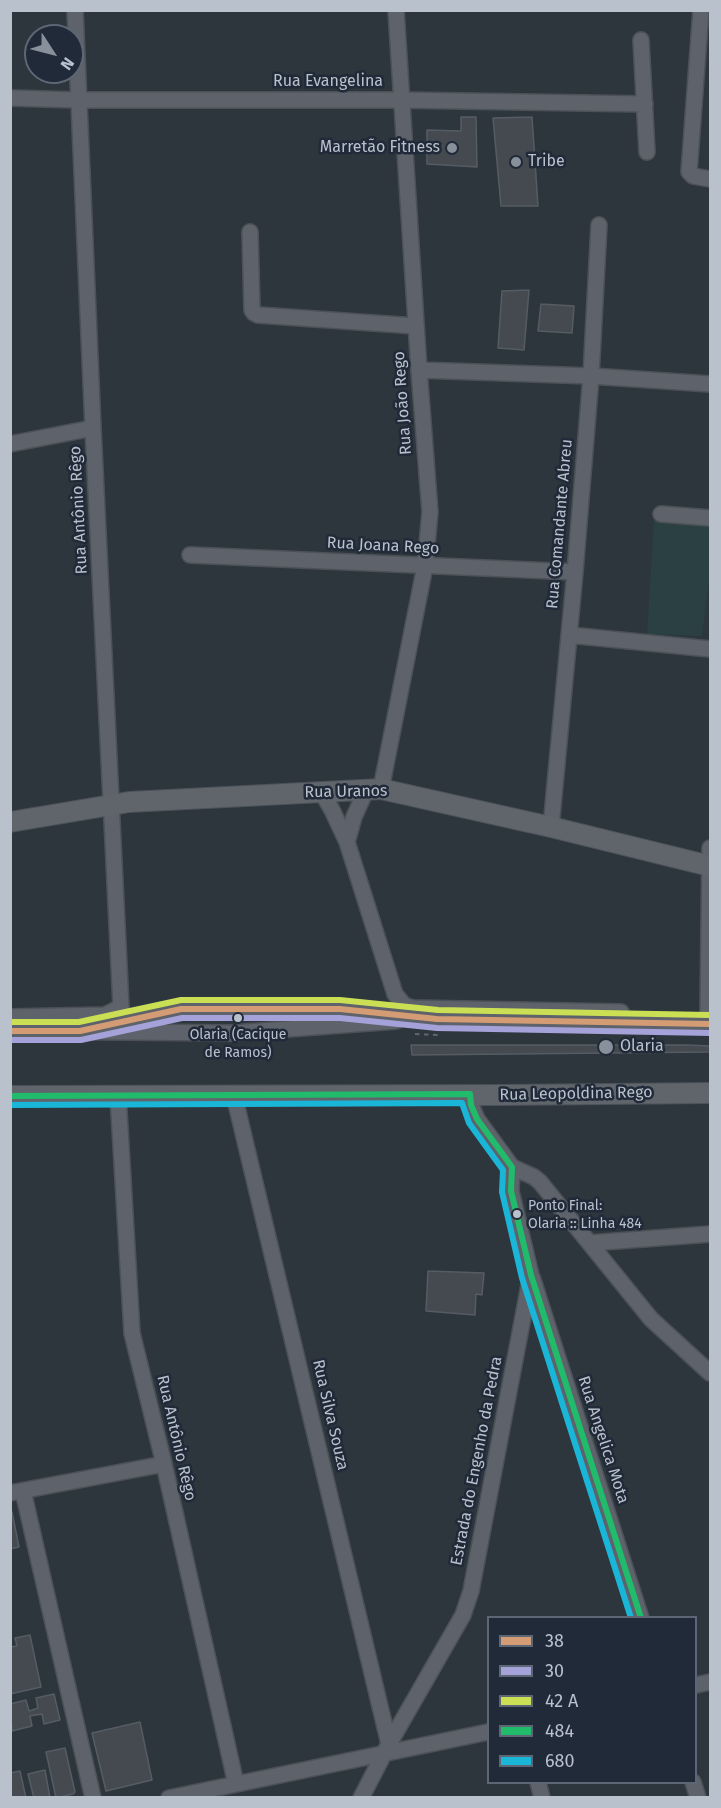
<!DOCTYPE html>
<html>
<head>
<meta charset="utf-8">
<style>
  body { margin:0 }
  #map { position:relative; width:721px; height:1808px; overflow:hidden; background:#2d353d; font-family:"Fira Sans",sans-serif }
  canvas { display:block }
  .frame { position:absolute; inset:0; border:12px solid #b9c1cd; pointer-events:none }
  .legend { position:absolute; left:487px; top:1616px; width:210px; height:168px; box-sizing:border-box; background:#202a38; border:2px solid #5d6674; margin:0; padding:8px 10px; list-style:none; font-size:18px; color:#b9c1cd }
  .legend li { display:flex; align-items:center; gap:12px; height:30px }
  .legend b { width:30px; border:2px solid #5d6674 }
  .north { position:absolute; left:24px; top:24px; width:60px; height:60px; box-sizing:border-box; background:#202a38; border:2px solid #5d6674; border-radius:50%; rotate:126deg; font-size:16px; font-weight:700; line-height:24px; text-align:center; color:#b9c1cd }
  .north::after { content:''; display:block; margin:auto; width:21px; height:27px; background:#88909b; clip-path:polygon(50% 0,100% 100%,50% 72%,0 100%) }
</style>
</head>
<body>
<div id="map">
<canvas width="721" height="1808"></canvas>
<div class="frame"></div>
<ul class="legend">
<li><b style="height:8px;background:#d39c74"></b>38</li>
<li><b style="height:8px;background:#a5a1d9"></b>30</li>
<li><b style="height:8px;background:#cadf54"></b>42 A</li>
<li><b style="height:8px;background:#20bc6c"></b>484</li>
<li><b style="height:8px;background:#1ab6d8"></b>680</li>
</ul>
<div class="north">N</div>
</div>
<script>
const ctx = document.querySelector('canvas').getContext('2d');
ctx.lineJoin = 'round';
function fill(path, color) { ctx.fillStyle = color; ctx.fill(path, 'evenodd'); }
const toPath = rows => new Path2D(rows.map(r => 'M' + r).join(''));
function strokePath(path, color, width, dash) { ctx.strokeStyle = color; ctx.lineWidth = width; ctx.lineCap = dash ? 'butt' : 'round'; ctx.setLineDash(dash || []); ctx.stroke(path); }
function label(font, color, halo, rows, align = 'center') {
  ctx.font = font + ' "Fira Sans",sans-serif'; ctx.lineWidth = 5; ctx.setLineDash([]); ctx.textBaseline = 'middle'; ctx.strokeStyle = halo; ctx.fillStyle = color; for (const [text, x, y, turn = 0] of rows) {
    ctx.save(); ctx.translate(x, y); ctx.rotate((+turn || 0) * Math.PI / 180); ctx.textAlign = isNaN(turn) ? turn : align; if (halo) ctx.strokeText(text, 0, 0); ctx.fillText(text, 0, 0); ctx.restore();
  }
}
fill(toPath([
  [654,517,710,524,710,573,702,636,647,634]
]), '#2a4043');
const building = toPath([
  [461,117,476,117,477,167,427,164,427,130,461,131,461,117],
  [532,117,538,206,501,206,493,118,532,117],
  [529,290,524,350,498,348,502,291,529,290],
  [541,304,574,306,572,333,538,331,541,304],
  [411,1045,687,1045,710,1046,710,1052,412,1055,411,1045],
  [428,1271,484,1273,482,1295,476,1294,475,1315,426,1311,428,1271],
  [10,1512,12,1512,19,1547,10,1549,10,1512],
  [30,1635,41,1687,10,1694,10,1645,11,1647,17,1646,15,1638,30,1635],
  [54,1694,60,1720,44,1724,42,1714,30,1716,32,1726,12,1731,10,1704,26,1700,29,1711,38,1708,36,1698,54,1694],
  [140,1722,152,1780,106,1791,92,1733,140,1722],
  [65,1748,75,1792,73,1794,56,1798,46,1752,65,1748],
  [45,1770,50,1798,34,1798,28,1774,45,1770],
  [20,1771,26,1798,10,1798,10,1773,20,1771]
]);
fill(building, '#454a51');
strokePath(building, '#565c64', 1.5);
const minor = toPath([
  [701,10,689,172,693,176,710,179],
  [641,40,647,152],
  [10,98,78,100,401,100,645,104],
  [250,232,252,310,254,313,258,315,416,326],
  [419,370,591,376,710,384],
  [10,444,93,428],
  [661,514,710,518],
  [190,555,575,572],
  [569,635,710,649],
  [381,789,425,566,430,512,419,370,396,10],
  [321,791,332,810,347,842,395,994,404,1005,413,1008,621,1012],
  [551,827,575,572,591,376,599,225],
  [347,842,354,817,367,788],
  [708,1014,710,848],
  [10,1017,105,1015,121,1007,93,428,75,10],
  [10,1031,233,1033,396,1021],
  [80,1031,181,1009,340,1009,437,1019,710,1024],
  [118,1095,132,1333,164,1464,236,1784],
  [234,1095,389,1744],
  [512,1167,534,1177,540,1182,651,1319,710,1373],
  [590,1243,710,1234],
  [532,1277,641,1618],
  [23,1491,93,1798],
  [10,1493,164,1464],
  [696,1685,710,1682],
  [538,1782,542,1798],
  [693,1782,698,1798],
  [169,1798,488,1732],
  [361,1798,389,1744,463,1615,471,1591,531,1275,511,1191,512,1167,477,1119,471,1105,470,1094]
]);
const major = toPath([
  [10,822,129,802,381,789,551,827,710,866],
  [10,1096,503,1095,710,1093]
]);
strokePath(minor, '#4c5157', 18);
strokePath(major, '#4b5159', 22);
strokePath(toPath([
  [415,1034,437,1035,437,1032]
]), '#61676e', 2, [4.5, 4.5]);
strokePath(minor, '#5e626a', 15);
strokePath(major, '#60656c', 20);
strokePath(toPath([
  [10,1031,80,1031,181,1009,340,1009,437,1019,710,1024]
]), '#d39c74', 6);
strokePath(toPath([
  [10,1040,81,1040,182,1018,340,1018,437,1028,710,1033]
]), '#a5a1d9', 6);
strokePath(toPath([
  [10,1022,79,1022,181,1000,340,1000,438,1010,710,1015]
]), '#cadf54', 6);
strokePath(toPath([
  [10,1096,470,1094,471,1105,477,1119,512,1167,511,1191,531,1275,641,1618]
]), '#20bc6c', 6);
strokePath(toPath([
  [10,1105,462,1103,469,1123,503,1170,502,1192,522,1278,631,1618]
]), '#1ab6d8', 6);
for (const [x, y, r, color] of [
  [452,148,6,"#88909b"],
  [516,162,6,"#88909b"],
  [238,1018,5,"#b9c1cd"],
  [606,1047,8,"#88909b"],
  [517,1214,5,"#b9c1cd"]
]) { const dot = new Path2D(); dot.arc(x, y, r, 0, 2 * Math.PI); ctx.fillStyle = color; ctx.fill(dot); strokePath(dot, '#202a38', 2); }
label('14px', '#b9c1cd', '#202a38', [
  ["Olaria (Cacique",238,1035],
  ["de Ramos)",238,1053],
  ["Ponto Final:",528,1206,"left"],
  ["Olaria :: Linha 484",528,1224,"left"]
]);
label('16px', '#b9c1cd', '#202a38', [
  ["Rua Evangelina",328,82],
  ["Rua João Rego",403,403,-94],
  ["Rua Antônio Rêgo",79,510,-93],
  ["Rua Comandante Abreu",560,524,-85],
  ["Rua Joana Rego",383,546,3],
  ["Rua Uranos",346,792,-1],
  ["Rua Leopoldina Rego",576,1094,-1],
  ["Rua Silva Souza",330,1415,77],
  ["Rua Antônio Rêgo",176,1438,77],
  ["Rua Angelica Mota",603,1440,72],
  ["Estrada do Engenho da Pedra",477,1461,-79]
]);
label('16px', '#b9c1cd', '#202a38', [
  ["Marretão Fitness",440,148,"right"],
  ["Tribe",528,162],
  ["Olaria",620,1047]
], 'left');
</script>
</body>
</html>
